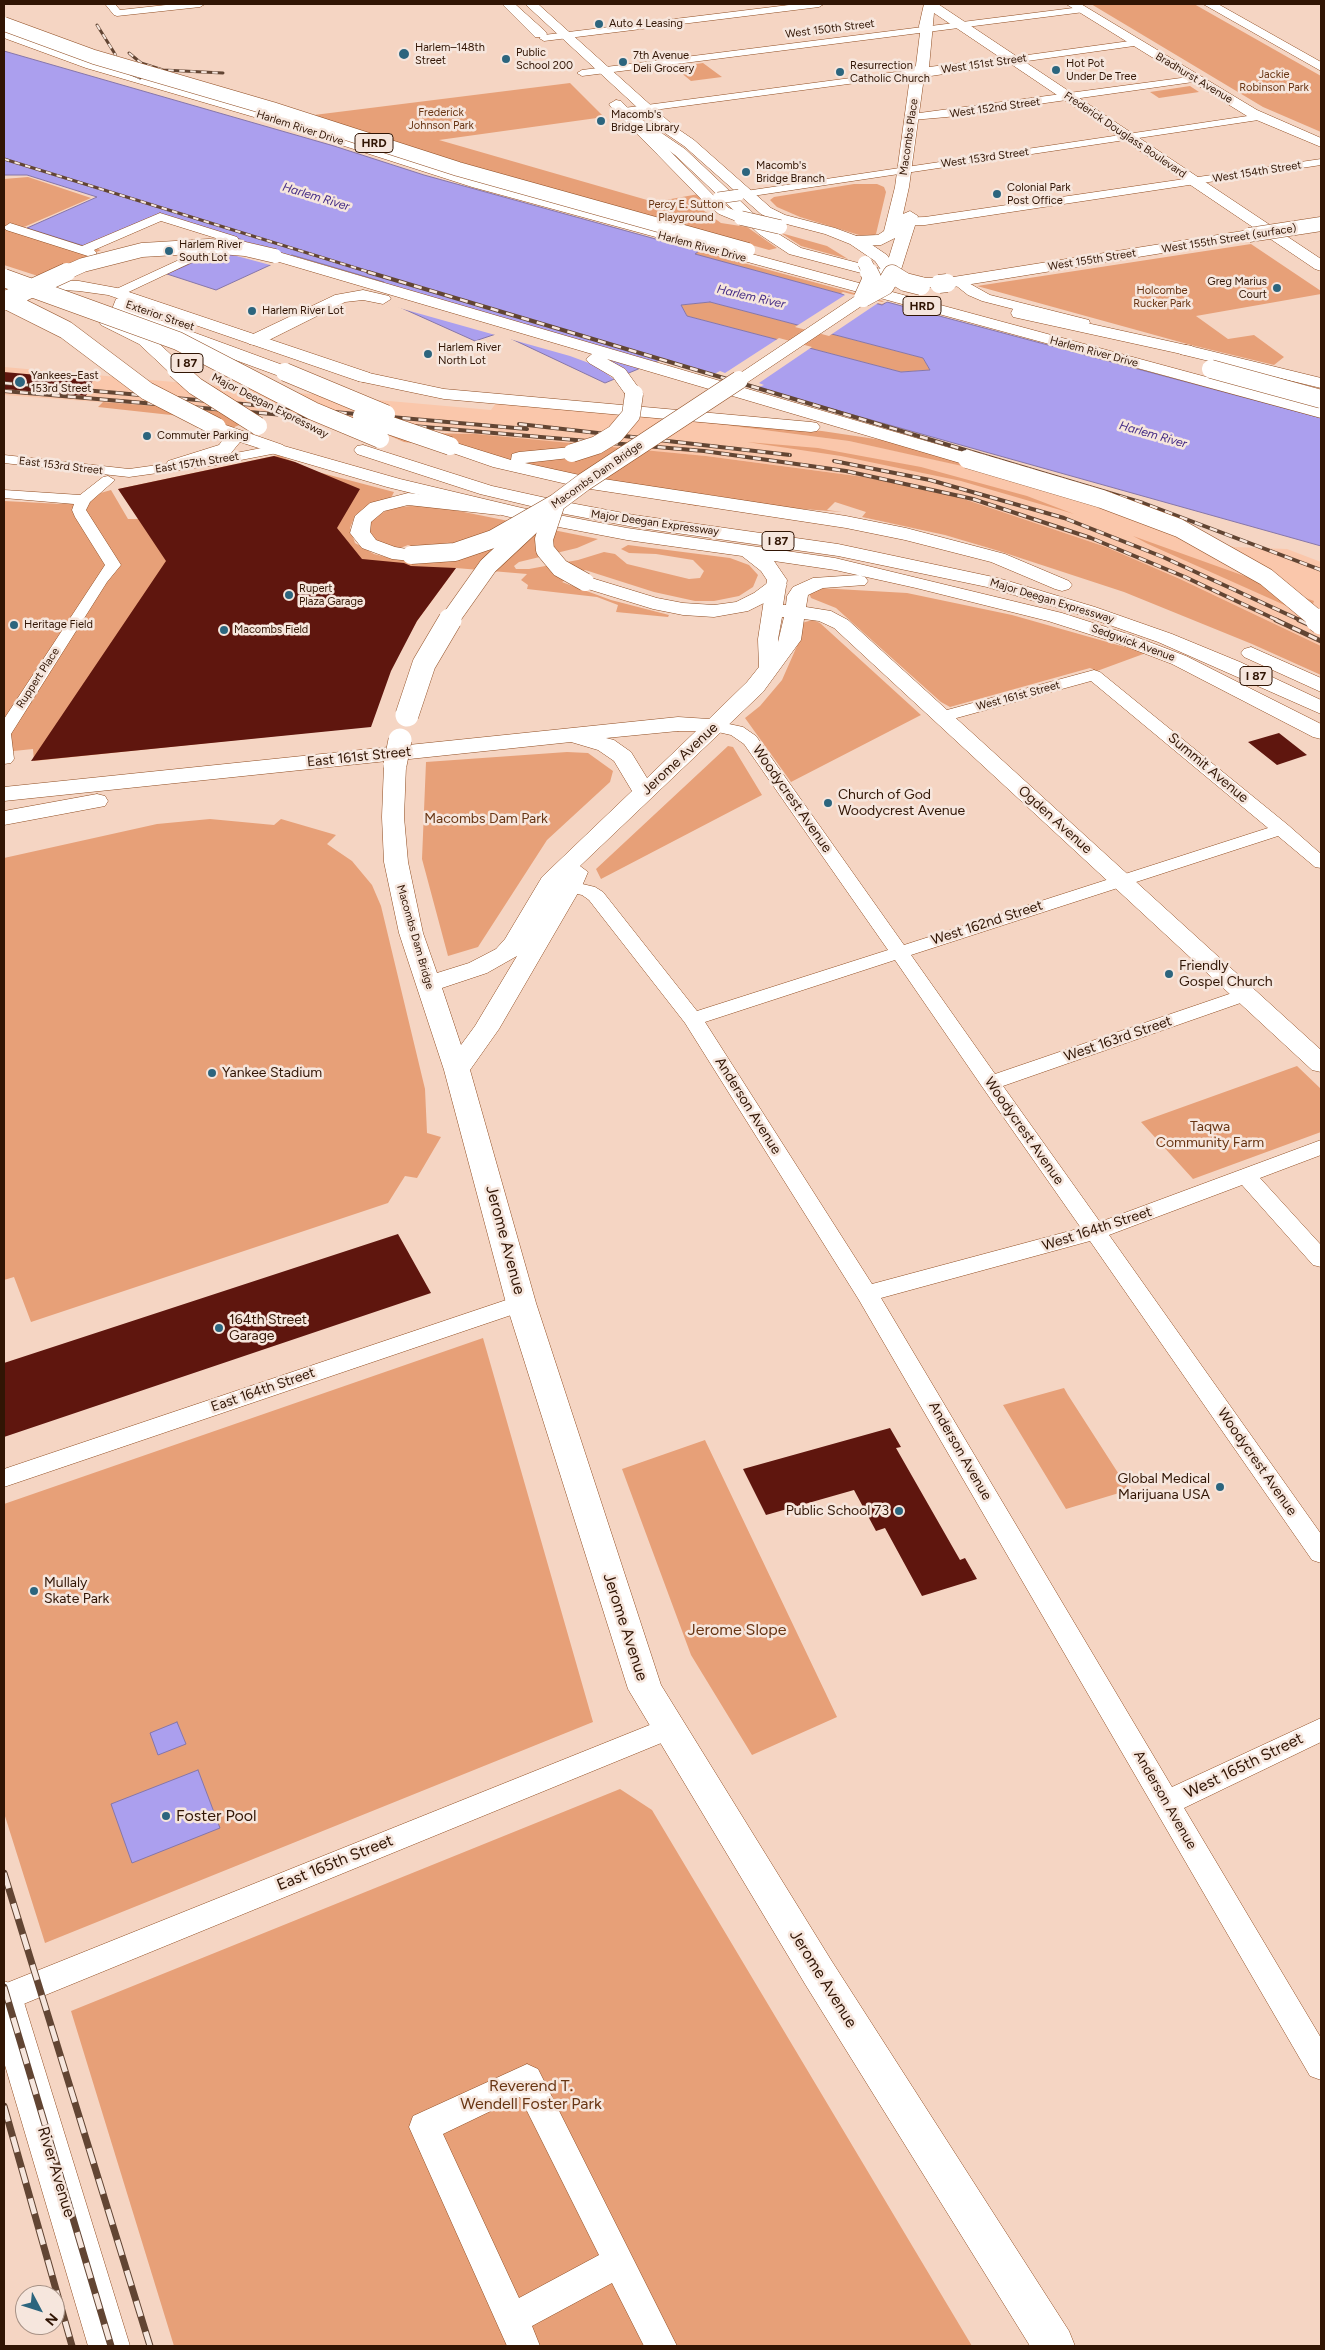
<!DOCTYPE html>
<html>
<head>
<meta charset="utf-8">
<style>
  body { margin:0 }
  #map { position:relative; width:1325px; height:2350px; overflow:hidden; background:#f5d5c3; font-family:Figtree,sans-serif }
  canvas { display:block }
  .frame { position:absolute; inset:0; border:5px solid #311504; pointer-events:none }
  .north { position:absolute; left:15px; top:2285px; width:50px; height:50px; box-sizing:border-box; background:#f6e6dd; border:1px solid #a79286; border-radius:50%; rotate:130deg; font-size:14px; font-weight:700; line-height:20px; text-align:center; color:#311504 }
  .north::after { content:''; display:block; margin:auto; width:18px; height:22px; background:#2c657e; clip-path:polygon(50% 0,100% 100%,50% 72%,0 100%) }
</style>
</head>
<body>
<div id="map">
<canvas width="1325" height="2350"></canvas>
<div class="frame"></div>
<div class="north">N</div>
</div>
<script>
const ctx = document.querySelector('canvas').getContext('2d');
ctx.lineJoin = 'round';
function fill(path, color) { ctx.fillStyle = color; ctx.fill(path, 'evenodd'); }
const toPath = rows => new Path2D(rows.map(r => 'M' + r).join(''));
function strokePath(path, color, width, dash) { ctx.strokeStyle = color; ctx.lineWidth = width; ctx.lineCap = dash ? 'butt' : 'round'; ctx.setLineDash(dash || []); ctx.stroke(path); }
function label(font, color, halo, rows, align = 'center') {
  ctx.font = font + ' Figtree,sans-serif'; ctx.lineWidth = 5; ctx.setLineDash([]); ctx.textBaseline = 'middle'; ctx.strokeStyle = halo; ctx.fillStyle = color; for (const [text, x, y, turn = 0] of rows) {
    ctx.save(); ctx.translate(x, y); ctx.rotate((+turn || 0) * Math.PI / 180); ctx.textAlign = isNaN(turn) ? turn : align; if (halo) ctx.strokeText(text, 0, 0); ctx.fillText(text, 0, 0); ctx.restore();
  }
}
fill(toPath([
  [4,367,491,410,496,403,725,425,849,441,919,456,971,468,1234,547,1287,549,1321,562,1321,646,1180,579,1106,547,949,494,864,477,706,456,220,411,4,395]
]), '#fac7ab');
fill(toPath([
  [1091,4,1194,4,1321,76,1321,132,1263,107],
  [703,63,722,77,691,81,674,67],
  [570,83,604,117,439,140,654,202,699,194,710,206,700,208,721,223,747,227,777,248,769,250,385,141,314,115],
  [1190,86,1199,92,1159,98,1150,92],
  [28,177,91,198,24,227,101,250,41,277,4,265,4,179],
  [854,184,877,184,884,187,886,192,876,234,869,238,800,217,777,207,770,200,774,197],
  [781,233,827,246,848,259,801,246],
  [1251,244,1321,291,1321,294,1196,316,1228,339,1254,335,1284,357,1274,365,1191,345,977,286],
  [699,251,887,302,882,305,694,254],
  [710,302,923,358,930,370,901,372,687,316,681,305],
  [103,402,220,411,242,424,217,434,180,416,98,407],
  [496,403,822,431,882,440,963,462,971,468,849,441,725,425],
  [381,432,476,434,706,456,864,477,949,494,1106,547,1180,579,1321,646,1321,675,1252,644,1124,592,999,551,945,535,862,517,866,512,835,502,827,510,842,512,790,508,704,494,696,506,469,458,421,444,404,442],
  [747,442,818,448,921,467,1027,496,1074,514,961,481,841,456],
  [278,455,318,472,394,492,391,498,368,506,354,518,350,528,355,543,374,554,398,560,415,548,408,545,398,549,382,544,372,537,368,528,371,519,391,508,421,505,439,507,598,539,577,548,519,562,514,566,516,569,529,569,578,560,604,552,615,554,627,564,689,579,700,578,704,571,693,560,656,554,629,553,621,549,628,545,730,558,749,565,758,575,753,587,739,596,714,601,695,601,654,592,585,570,562,582,611,600,669,615,668,617,616,612,618,605,597,597,527,589,528,585,521,580,527,574,456,568,417,621,354,728,34,761,33,749,4,752,4,501,62,504,111,490,128,519,139,519,118,489],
  [1133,536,1314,601,1309,616,1148,544],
  [819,588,907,593,1012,615,1146,653,1097,671,1090,668,950,707,941,702,836,608,811,598,809,593],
  [813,620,820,623,921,715,791,782,745,718,760,706,782,680,797,646,801,623],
  [728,746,733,747,762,795,601,879,596,869],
  [567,752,588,753,613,771,610,782,547,840,478,947,448,956,422,859,426,762],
  [281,819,336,835,327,844,352,861,372,885,381,906,425,1089,427,1133,441,1137,417,1178,405,1176,388,1203,31,1322,14,1277,4,1280,4,858,157,824,210,819,274,825],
  [1297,1066,1321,1089,1321,1132,1193,1179,1141,1122],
  [483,1338,593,1722,45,1943,4,1813,4,1504],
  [1064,1388,1068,1395,1129,1490,1066,1509,1003,1405],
  [705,1440,837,1717,752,1755,691,1655,622,1469],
  [620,1789,652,1810,972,2346,174,2346,71,2011]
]), '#e7a078');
const water = toPath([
  [4,51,334,146,424,175,699,251,695,254,882,305,887,302,1321,418,1321,546,761,389,662,359,605,383,499,333,475,341,366,292,384,282,292,255,216,290,167,274,243,240,160,214,84,246,27,228,97,197,27,175,4,175,4,51],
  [710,302,923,358,930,370,901,372,687,316,681,305,710,302],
  [177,1722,186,1744,158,1755,150,1733,177,1722],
  [198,1770,220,1828,132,1863,111,1804,198,1770]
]);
fill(water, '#ab9fee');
strokePath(water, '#8676a8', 1);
fill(toPath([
  [231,244,267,249,658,363,647,368,521,332,585,351,615,364,629,375,616,381,597,366,570,356,385,304,364,294,364,290,378,283,293,257,274,266,233,255,209,253],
  [843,292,882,302,887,300,890,300,882,304,878,303,829,336,795,327,845,295,841,293],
  [779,338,812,347,759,383,764,385,759,387,752,385,748,388,718,379,721,377,714,374,720,371,725,373]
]), '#f5d5c3');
fill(toPath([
  [4,372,93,380,86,396,4,389],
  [274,456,295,462,360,489,337,528,362,559,404,563,411,566,456,568,417,621,391,671,371,727,31,761,166,561,118,489],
  [1279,733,1307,755,1277,765,1248,742],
  [398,1234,431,1293,4,1437,4,1363],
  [890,1428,901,1447,896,1448,960,1560,965,1558,977,1579,922,1596,885,1528,876,1531,854,1490,766,1515,743,1469]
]), '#5f160e');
const street = toPath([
  [105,4,115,4,120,10,175,4,205,4,200,7,117,16,114,15,105,4],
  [797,4,824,4,819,7,544,41,539,38,544,35,797,4],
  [1081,7,1086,10,1084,12,582,76,577,73,582,70,1081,7],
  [1137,40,1142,43,1141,45,1013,63,1008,60,1013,57,1137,40],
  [919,69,923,70,923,74,624,114,619,111,624,108,919,69],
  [1196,76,1200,77,1200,81,947,117,912,120,907,117,912,114,1196,76],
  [1261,114,1265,115,1265,119,739,198,733,195,739,192,1261,114],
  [1321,159,1321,165,925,225,895,226,889,222,895,218,925,217,1321,159],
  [160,213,237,237,239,240,118,297,112,293,114,290,222,240,161,221,94,250,97,253,91,257,6,230,4,227,10,223,82,246,160,213],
  [958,277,990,295,1089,320,1090,323,1084,327,982,301,968,295,954,284,952,281,958,277],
  [277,445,282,446,284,449,282,452,215,465,129,477,4,463,4,455,129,469,215,457,277,445],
  [108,476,115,480,90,502,86,510,121,565,107,582,11,734,14,759,11,763,4,764,4,719,105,565,75,517,72,510,74,504,4,498,4,490,80,495,103,477,108,476],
  [1094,670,1100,672,1288,825,1321,854,1321,868,1315,867,1278,836,911,955,995,1074,1238,991,1245,989,1252,991,1255,995,1252,999,1003,1086,1100,1222,1321,1140,1321,1155,1260,1178,1321,1245,1321,1267,1313,1265,1242,1185,1109,1235,1321,1534,1321,1563,1312,1560,1090,1241,881,1298,1172,1787,1321,1718,1321,1742,1184,1808,1321,2038,1321,2080,1310,2076,859,1300,685,1023,589,900,582,895,546,887,544,883,546,879,553,877,595,887,603,892,697,1011,888,950,744,744,731,735,709,730,707,726,709,722,715,721,743,727,756,736,904,945,1268,828,1091,681,942,722,936,721,934,717,936,713,1094,670],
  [895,960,983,1088,1081,1228,872,1284,705,1022,895,960],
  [521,1295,529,1297,532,1303,529,1309,4,1487,4,1469,521,1295],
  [667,1718,676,1721,680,1729,676,1737,4,2012,4,1984,667,1718],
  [527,2064,538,2069,677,2346,644,2346,612,2283,532,2326,540,2346,507,2346,409,2127,413,2116,527,2064],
  [520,2097,599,2255,519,2298,443,2134,520,2097]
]);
const secondary = toPath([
  [924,4,938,4,1321,259,1321,271,1315,269,1011,64,924,77,909,187,903,214,910,211,918,216,900,273,918,278,974,277,976,280,968,285,918,288,789,254,759,234,675,155,629,122,636,118,641,119,685,149,769,228,801,248,885,270,895,238,881,245,856,246,848,241,856,236,878,235,884,231,895,187,910,77,916,65,920,33,919,26,924,4],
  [934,13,1001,58,929,67,934,13],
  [1066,4,1081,4,1257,110,1321,138,1321,147,1247,116,1066,4],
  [1203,4,1218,4,1321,62,1321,71,1203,4],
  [22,279,79,281,117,288,370,373,373,377,370,381,364,382,358,381,108,295,79,291,16,287,14,284,22,279],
  [107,316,151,336,182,365,185,369,182,373,170,373,139,344,101,325,99,321,101,317,107,316],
  [1186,345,1321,378,1321,388,1180,354,1177,350,1180,346,1186,345],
  [277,444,400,479,522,508,627,528,835,558,1062,613,1131,635,1186,656,1321,724,1321,739,1313,737,1172,664,1117,643,1048,621,916,588,835,570,774,561,787,580,783,605,786,605,787,596,793,587,813,578,858,575,865,577,868,581,865,585,823,588,808,595,806,607,831,611,848,620,1321,1050,1321,1072,1312,1070,834,628,819,621,804,619,801,640,763,692,580,866,588,872,582,886,499,1029,470,1070,536,1303,661,1685,831,1960,1069,2331,1075,2346,1030,2346,805,1984,628,1689,506,1303,444,1070,399,933,384,862,382,817,384,765,387,761,4,801,4,787,678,717,709,719,747,682,759,667,758,639,767,580,761,571,742,556,627,540,522,520,387,487,271,453,268,449,271,445,277,444],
  [782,617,784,617,778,642,778,639,782,617],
  [678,731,696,731,647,778,631,752,614,740,606,738,678,731],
  [571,742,598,750,614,761,632,791,542,877,505,939,496,949,469,963,437,973,423,933,408,862,404,817,406,765,400,760,571,742],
  [517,956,475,1026,461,1045,442,988,487,973,517,956],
  [97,794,105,796,108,801,105,806,4,825,4,811,97,794],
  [4,1981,17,1986,23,1999,130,2346,88,2346,4,2062,4,1981]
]);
const primary = toPath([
  [502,4,515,4,545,31,547,34,545,37,535,37,502,4],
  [525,4,538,4,675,127,694,140,771,208,785,215,835,228,862,238,887,255,900,274,898,277,886,277,875,261,850,244,825,234,775,221,761,214,684,146,665,133,525,4],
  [616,100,621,101,714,196,729,208,746,215,749,218,746,221,736,221,719,214,704,202,611,107,609,104,616,100],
  [1249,230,1257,235,1255,238,947,288,939,283,947,278,1249,230],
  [863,293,871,298,869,301,745,384,733,384,730,380,857,295,863,293],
  [408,493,499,503,506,505,509,509,506,513,499,515,408,505,384,511,371,522,370,532,376,540,395,547,418,551,421,555,418,559,411,561,392,559,362,548,350,533,355,516,370,503,408,493],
  [585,576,657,598,683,603,714,605,736,602,754,593,770,581,777,579,784,581,787,585,768,601,748,611,714,617,683,615,653,609,578,586,575,582,578,578,585,576]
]);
const highway = toPath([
  [4,30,96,62,264,111,482,181,1321,408,1321,418,472,187,254,117,86,68,4,38,4,30],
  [275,251,974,455,976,459,974,463,960,463,607,359,625,369,643,394,640,398,628,398,613,377,589,363,586,359,592,354,269,259,267,256,275,251],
  [363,290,389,296,391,299,383,304,363,300,345,302,261,344,255,345,249,344,247,340,249,336,335,295,363,290],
  [122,297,128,299,130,302,129,307,138,312,291,368,294,372,291,376,285,377,279,376,126,320,112,309,116,299,122,297],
  [1019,308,1186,345,1192,346,1195,350,1192,354,1186,355,1013,317,1011,313,1013,309,1019,308],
  [364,372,444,389,811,422,817,423,820,427,817,431,811,432,444,399,358,381,355,377,358,373,364,372],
  [217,422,283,445,286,449,283,453,277,454,240,442,231,453,182,469,168,469,166,465,168,461,219,445,222,441,208,427,211,423,217,422],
  [450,441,511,460,512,454,519,452,572,447,578,449,581,453,578,457,525,463,584,476,846,516,906,528,1005,554,1069,581,1072,585,1069,589,1062,591,1055,589,991,562,905,540,846,528,584,488,493,467,444,450,441,446,444,442,450,441],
  [363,445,492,486,560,501,634,515,838,544,998,578,1095,607,1172,634,1240,662,1321,700,1321,714,1158,642,1081,615,987,587,838,556,634,527,560,513,480,494,357,454,354,450,357,446,363,445],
  [1251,647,1321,678,1321,692,1244,657,1241,653,1244,649,1251,647]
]);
strokePath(street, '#904d22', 1);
strokePath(secondary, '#904d22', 1);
strokePath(primary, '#904d22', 1);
strokePath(highway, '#904d22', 1);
fill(street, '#fff');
fill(secondary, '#fff');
fill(primary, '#fff');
fill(highway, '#fff');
const railFar3 = toPath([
  [97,25,115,54,120,69,140,78],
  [129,53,141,63,163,70,223,73],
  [4,159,372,273]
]);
const railFar2 = toPath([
  [368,272,1143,503,1321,570],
  [4,383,527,429],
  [4,391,704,451,846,471,973,499,1091,538,1185,577,1279,621],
  [519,424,790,455],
  [834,461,930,480,1064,518,1163,557,1302,621]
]);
const railFar1 = toPath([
  [1276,620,1321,641],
  [1299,620,1321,630]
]);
const rail = toPath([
  [4,1873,150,2346],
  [4,1987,111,2346],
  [4,2106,72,2346]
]);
strokePath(railFar3, '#624533', 3);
strokePath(railFar2, '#624533', 4);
strokePath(railFar1, '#624533', 5);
strokePath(rail, '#624533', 7);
strokePath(railFar3, '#f6e6dd', 2, [5.5]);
strokePath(railFar2, '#f6e6dd', 2.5, [8]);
strokePath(railFar1, '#f6e6dd', 3, [9]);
strokePath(rail, '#f6e6dd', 5, [16]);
const streetBridge = toPath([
  [718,198,739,195]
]);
const secondaryBridgeFar1 = toPath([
  [176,369,195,386,258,426],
  [449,621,488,566,550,508]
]);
const secondaryBridge = toPath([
  [407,715,424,664,450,620],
  [395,765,400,740]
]);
const primaryBridgeFar1 = toPath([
  [741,218,780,227],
  [1249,235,1321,224],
  [865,263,870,273]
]);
const primaryBridge = toPath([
  [939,284,947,283],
  [863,298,885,286,892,274,905,282,921,286],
  [863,298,872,278,869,272],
  [556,503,544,539,545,550,560,568,585,582],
  [411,555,455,552,493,539,556,503,584,482,739,380]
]);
const highwayBridgeFar2 = toPath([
  [4,24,94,57,272,109,458,169,748,250],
  [65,273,83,265,142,250,209,246,245,249,275,256]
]);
const highwayBridgeFar1 = toPath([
  [4,278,178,341,313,411,380,439],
  [4,299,66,330,147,391,217,427],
  [4,301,67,272],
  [1211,369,1321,399],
  [285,372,386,414],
  [362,416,450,446],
  [572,453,597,445,615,434,631,415,634,394],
  [967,459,1102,499,1179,528,1266,577,1319,621]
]);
const highwayBridge = toPath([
  [1317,620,1321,623]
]);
strokePath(streetBridge, '#904d22', 12, []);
strokePath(secondaryBridgeFar1, '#904d22', 19, []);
strokePath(secondaryBridge, '#904d22', 24, []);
strokePath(primaryBridgeFar1, '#904d22', 15, []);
strokePath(primaryBridge, '#904d22', 19, []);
strokePath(highwayBridgeFar2, '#904d22', 15, []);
strokePath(highwayBridgeFar1, '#904d22', 19, []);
strokePath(highwayBridge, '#904d22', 24, []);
strokePath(streetBridge, '#fff', 11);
strokePath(secondaryBridgeFar1, '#fff', 18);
strokePath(secondaryBridge, '#fff', 23);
strokePath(primaryBridgeFar1, '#fff', 14);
strokePath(primaryBridge, '#fff', 18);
strokePath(highwayBridgeFar2, '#fff', 14);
strokePath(highwayBridgeFar1, '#fff', 18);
strokePath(highwayBridge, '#fff', 23);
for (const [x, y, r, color] of [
  [599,24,5,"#2c657e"],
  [404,54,6,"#2c657e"],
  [506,59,5,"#2c657e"],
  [623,62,5,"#2c657e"],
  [1056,70,5,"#2c657e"],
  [840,72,5,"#2c657e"],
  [601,121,5,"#2c657e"],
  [746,172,5,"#2c657e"],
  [997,194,5,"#2c657e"],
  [169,251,5,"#2c657e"],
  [1277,288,5,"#2c657e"],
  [252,311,5,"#2c657e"],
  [428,354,5,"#2c657e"],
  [20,382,6,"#2c657e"],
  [147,436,5,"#2c657e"],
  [289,595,5,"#2c657e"],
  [14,625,5,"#2c657e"],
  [224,630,5,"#2c657e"],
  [828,803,5,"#2c657e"],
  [1169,974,5,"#2c657e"],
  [212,1073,5,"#2c657e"],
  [219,1328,5,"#2c657e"],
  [1220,1487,5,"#2c657e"],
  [899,1511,5,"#2c657e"],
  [34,1591,5,"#2c657e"],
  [166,1816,5,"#2c657e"]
]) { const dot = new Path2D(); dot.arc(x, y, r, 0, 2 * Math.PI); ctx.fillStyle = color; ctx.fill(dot); strokePath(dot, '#f6e6dd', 2); }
label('11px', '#311504', '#f6e6dd', [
  ["Auto 4 Leasing",609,24],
  ["Harlem–148th",415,48],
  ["Street",415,61],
  ["Public",516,53],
  ["School 200",516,66],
  ["7th Avenue",633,56],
  ["Deli Grocery",633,69],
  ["Hot Pot",1066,64],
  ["Under De Tree",1066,77],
  ["Resurrection",850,66],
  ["Catholic Church",850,79],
  ["Macomb's",611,115],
  ["Bridge Library",611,128],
  ["Macomb's",756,166],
  ["Bridge Branch",756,179],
  ["Colonial Park",1007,188],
  ["Post Office",1007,201],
  ["Harlem River",179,245],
  ["South Lot",179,258],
  ["Greg Marius",1267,282,"right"],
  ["Court",1267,295,"right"],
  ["Harlem River Lot",262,311],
  ["Harlem River",438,348],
  ["North Lot",438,361],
  ["Yankees–East",31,376],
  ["153rd Street",31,389],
  ["Commuter Parking",157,436],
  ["Rupert",299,589],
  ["Plaza Garage",299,602],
  ["Heritage Field",24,625],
  ["Macombs Field",234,630]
], 'left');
label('11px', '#311504', '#f6e6dd', [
  ["West 150th Street",830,29,-7],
  ["West 151st Street",984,64,-8],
  ["Bradhurst Avenue",1194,78,31],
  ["West 152nd Street",995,108,-8],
  ["Harlem River Drive",300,128,18],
  ["Frederick Douglass Boulevard",1125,135,34],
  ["Macombs Place",909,137,-82],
  ["West 153rd Street",985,158,-8],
  ["West 154th Street",1257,172,-9],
  ["West 155th Street (surface)",1229,239,-9],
  ["Harlem River Drive",702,247,15],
  ["West 155th Street",1092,260,-9],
  ["Exterior Street",160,316,19],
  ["Harlem River Drive",1094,352,15],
  ["Major Deegan Expressway",270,406,27],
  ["East 157th Street",197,463,-9],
  ["East 153rd Street",61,466,7],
  ["Macombs Dam Bridge",597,475,-35],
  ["Major Deegan Expressway",655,523,8],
  ["Major Deegan Expressway",1052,601,17],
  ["Sedgwick Avenue",1133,643,20],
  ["Ruppert Place",38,678,-57],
  ["West 161st Street",1018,696,-15],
  ["Macombs Dam Bridge",415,937,74]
]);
label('11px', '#683513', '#f6e6dd', [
  ["Jackie",1274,75],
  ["Robinson Park",1274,88],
  ["Frederick",441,113],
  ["Johnson Park",441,126],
  ["Percy E. Sutton",686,205],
  ["Playground",686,218],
  ["Holcombe",1162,291],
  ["Rucker Park",1162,304]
]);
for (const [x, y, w] of [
  [374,143,38],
  [922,306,38],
  [187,363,32],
  [778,541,32],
  [1256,676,32]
]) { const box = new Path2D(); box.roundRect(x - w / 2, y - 9.5, w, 19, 4); ctx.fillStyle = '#f6e6dd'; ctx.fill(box); strokePath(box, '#311504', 1); }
label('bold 12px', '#311504', null, [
  ["HRD",374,143],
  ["HRD",922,306],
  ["I 87",187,363],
  ["I 87",778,541],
  ["I 87",1256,676]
]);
label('italic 12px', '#442b85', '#f6e6dd', [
  ["Harlem River",316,197,17],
  ["Harlem River",751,297,13],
  ["Harlem River",1153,435,16]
]);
label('14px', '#311504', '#f6e6dd', [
  ["East 161st Street",359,757,-6],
  ["Jerome Avenue",680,759,-43],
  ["Summit Avenue",1208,768,40],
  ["Woodycrest Avenue",792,799,55],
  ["Ogden Avenue",1055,820,42],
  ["West 162nd Street",987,923,-18],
  ["West 163rd Street",1118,1039,-19],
  ["Anderson Avenue",748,1106,58],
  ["Woodycrest Avenue",1024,1131,55],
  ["West 164th Street",1097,1229,-18],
  ["East 164th Street",263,1390,-19],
  ["Anderson Avenue",960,1451,60],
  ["Woodycrest Avenue",1257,1462,55],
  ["Anderson Avenue",1165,1800,60]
]);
label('14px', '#311504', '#f6e6dd', [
  ["Church of God",838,795],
  ["Woodycrest Avenue",838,811],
  ["Friendly",1179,966],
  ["Gospel Church",1179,982],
  ["Yankee Stadium",222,1073],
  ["164th Street",229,1320],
  ["Garage",229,1336],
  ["Global Medical",1210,1479,"right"],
  ["Marijuana USA",1210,1495,"right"],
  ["Public School 73",889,1511,"right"],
  ["Mullaly",44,1583],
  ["Skate Park",44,1599]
], 'left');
label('14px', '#683513', '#f6e6dd', [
  ["Macombs Dam Park",486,819],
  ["Taqwa",1210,1127],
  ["Community Farm",1210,1143]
]);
label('16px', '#311504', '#f6e6dd', [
  ["Jerome Avenue",505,1240,75],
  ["Jerome Avenue",625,1627,72],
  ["West 165th Street",1244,1766,-26],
  ["East 165th Street",335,1863,-22],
  ["Jerome Avenue",823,1979,58],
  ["River Avenue",56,2172,73]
]);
label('16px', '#683513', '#f6e6dd', [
  ["Jerome Slope",737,1630],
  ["Reverend T.",531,2086],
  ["Wendell Foster Park",531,2104]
]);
label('16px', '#311504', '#f6e6dd', [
  ["Foster Pool",176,1816]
], 'left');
</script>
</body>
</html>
